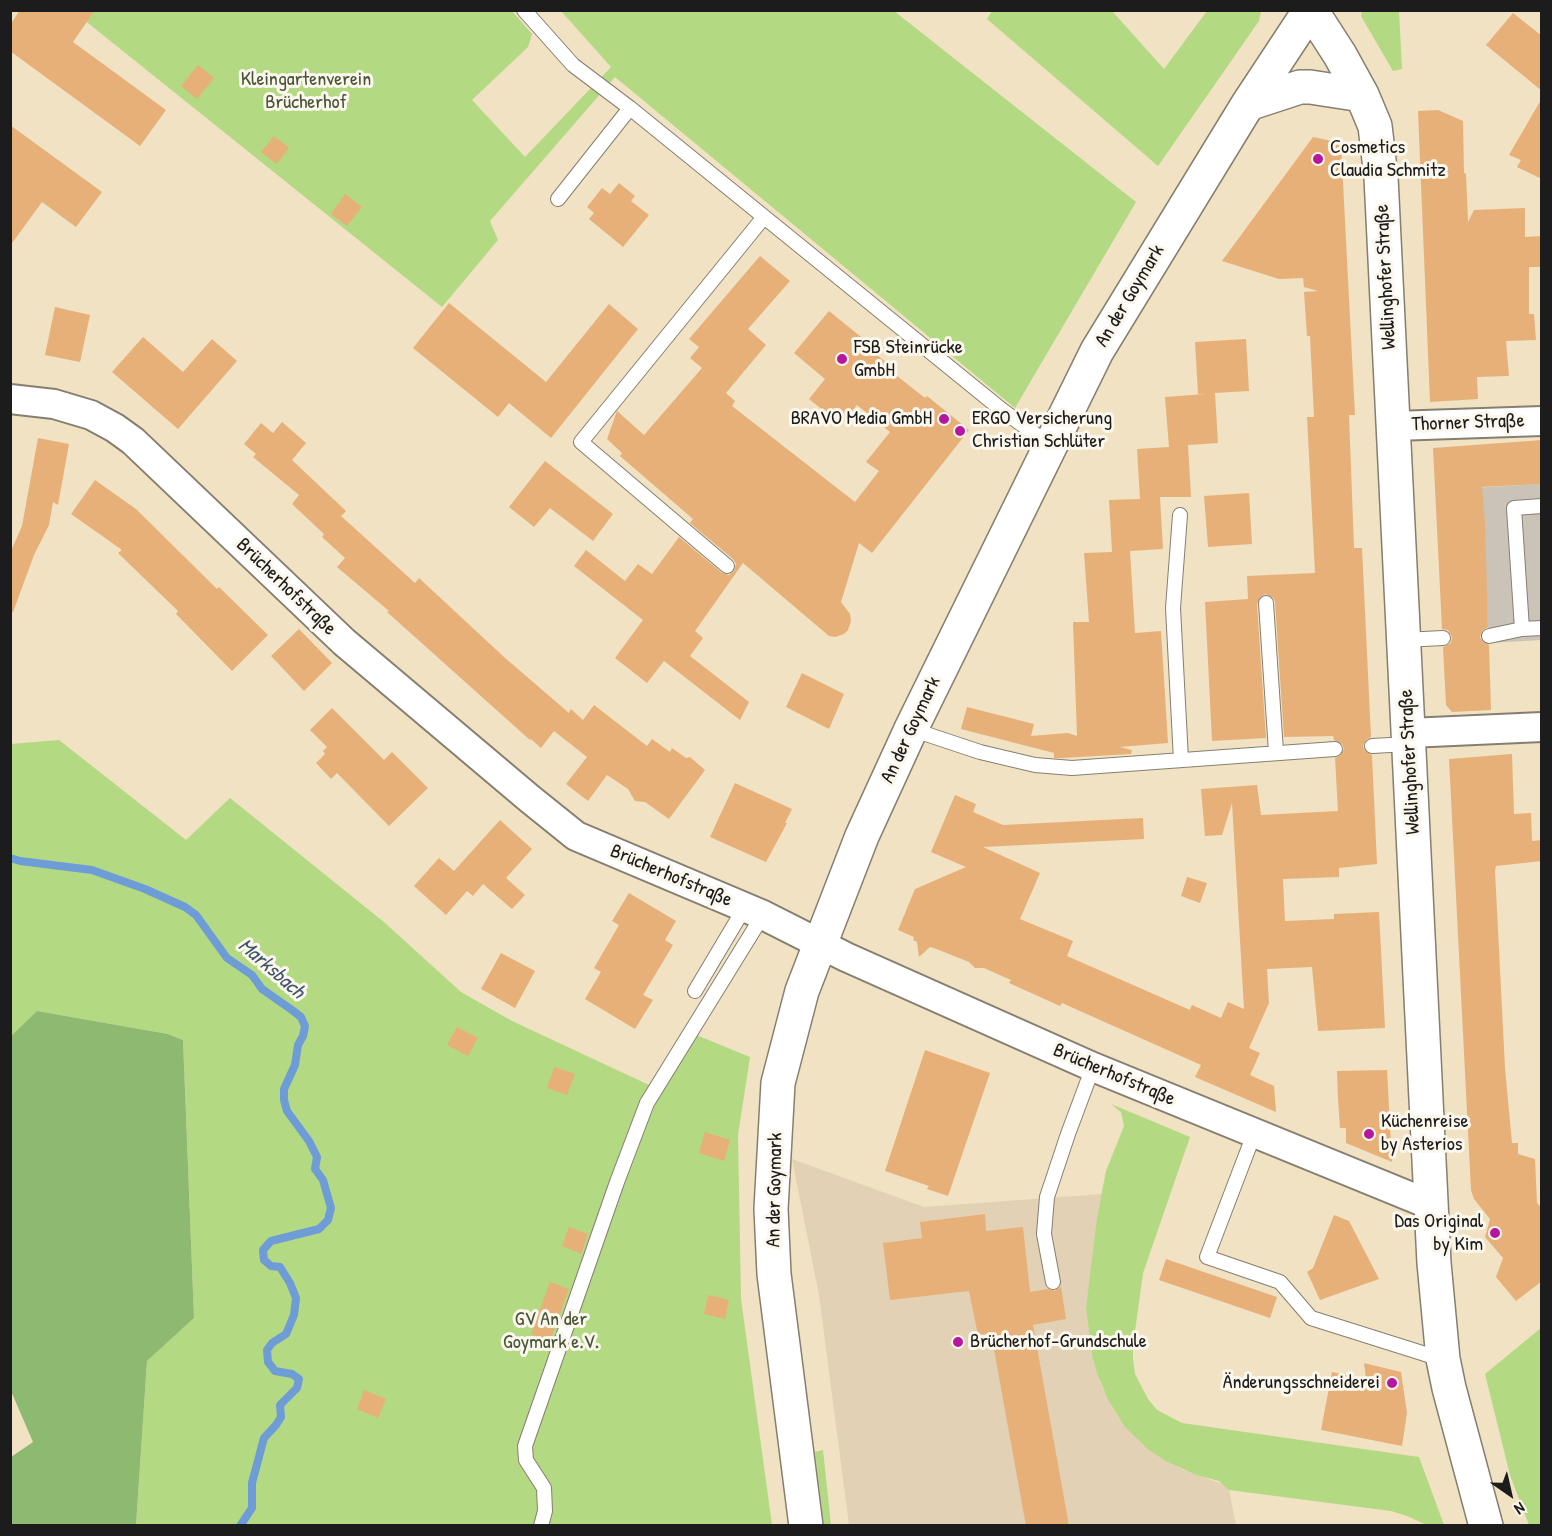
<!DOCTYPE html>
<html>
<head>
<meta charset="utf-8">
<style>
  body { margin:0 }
  #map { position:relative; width:1552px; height:1536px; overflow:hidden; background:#f0e2c3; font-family:"Patrick Hand",sans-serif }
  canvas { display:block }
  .frame { position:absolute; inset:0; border:12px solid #1c1c1c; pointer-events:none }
  .north { position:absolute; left:1480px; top:1464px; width:60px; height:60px; -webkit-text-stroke:4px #fbf7ec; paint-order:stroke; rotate:146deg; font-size:16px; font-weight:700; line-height:24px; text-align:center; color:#1c1c1c }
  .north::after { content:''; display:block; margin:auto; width:21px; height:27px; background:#1c1c1c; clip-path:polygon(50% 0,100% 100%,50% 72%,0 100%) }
</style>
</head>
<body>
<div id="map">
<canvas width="1552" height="1536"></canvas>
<div class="frame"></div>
<div class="north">N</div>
</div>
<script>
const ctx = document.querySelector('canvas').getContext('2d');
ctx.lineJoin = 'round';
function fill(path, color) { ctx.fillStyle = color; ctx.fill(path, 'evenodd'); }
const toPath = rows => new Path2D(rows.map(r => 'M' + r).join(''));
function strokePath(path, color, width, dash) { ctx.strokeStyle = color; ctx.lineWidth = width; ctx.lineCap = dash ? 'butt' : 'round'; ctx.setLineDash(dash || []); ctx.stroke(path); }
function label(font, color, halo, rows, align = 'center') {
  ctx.font = font + ' "Patrick Hand",sans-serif'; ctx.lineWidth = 6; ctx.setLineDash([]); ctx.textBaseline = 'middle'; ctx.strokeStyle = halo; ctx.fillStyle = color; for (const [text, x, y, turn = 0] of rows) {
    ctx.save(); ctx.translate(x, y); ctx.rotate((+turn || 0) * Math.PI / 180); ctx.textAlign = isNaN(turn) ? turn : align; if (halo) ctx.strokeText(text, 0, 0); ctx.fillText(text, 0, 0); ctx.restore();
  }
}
fill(toPath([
  [792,1159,924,1207,1102,1194,1086,1308,1092,1355,1102,1387,1114,1411,1124,1426,1181,1469,1225,1485,1229,1490,1236,1525,849,1525,819,1295]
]), '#e2d1b4');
fill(toPath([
  [1541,484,1541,640,1489,643,1486,584,1472,488]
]), '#cac3b8');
fill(toPath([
  [73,11,512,11,532,34,528,47,472,100,525,157,611,67,561,11,894,11,1136,202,1015,408,615,77,490,221,498,240,442,307],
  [992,11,1112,11,1164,69,1207,11,1261,11,1259,21,1158,166,987,19],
  [1362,11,1399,11,1402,69,1393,71,1361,16],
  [59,740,186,840,230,798,385,923,461,992,512,1021,649,1085,684,1030,750,1057,738,1135,741,1299,772,1525,136,1525,147,1361,194,1318,183,1040,168,1034,37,1011,11,1036,11,744],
  [1111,1104,1190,1137,1143,1273,1133,1346,1133,1359,1135,1374,1148,1399,1157,1410,1182,1423,1419,1457,1444,1525,1427,1525,1407,1516,1391,1511,1229,1490,1219,1481,1196,1475,1166,1461,1149,1450,1124,1426,1108,1400,1097,1373,1092,1355,1086,1308,1097,1218,1106,1171,1124,1126,1121,1112],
  [1541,1328,1541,1525,1529,1525,1510,1475,1485,1374],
  [823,1450,831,1525,824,1525,815,1452]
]), '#b3d983');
fill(toPath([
  [37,1011,168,1034,183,1040,194,1318,147,1361,136,1525,11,1525,11,1457,33,1442,11,1391,11,1036]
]), '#8eb971');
strokePath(toPath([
  [10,858,20,861,92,870,145,889,185,907,196,915,227,958,252,975,262,989,292,1010,301,1017,305,1026,303,1036,298,1045,295,1065,284,1089,284,1100,287,1111,309,1141,317,1157,315,1169,323,1180,331,1208,328,1220,319,1229,271,1241,263,1250,264,1260,271,1266,280,1267,290,1283,296,1298,294,1315,286,1334,272,1343,267,1350,268,1362,275,1371,292,1374,299,1379,297,1388,280,1405,281,1417,276,1425,264,1438,252,1483,252,1508,240,1526]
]), '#6d9cd6', 8);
fill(toPath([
  [20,10,95,10,73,42,166,110,140,146,10,51,10,25],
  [1513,13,1542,36,1542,91,1486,45],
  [198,65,214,78,197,99,181,86],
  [1542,98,1542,179,1517,167,1521,160,1509,155],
  [1438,110,1463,121,1464,173,1466,174,1468,222,1474,210,1525,208,1525,237,1542,236,1542,267,1529,267,1529,314,1534,314,1536,340,1506,341,1509,376,1477,377,1478,399,1430,402,1418,111],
  [10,125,102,192,76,227,42,202,10,246],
  [274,136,289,148,277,164,261,152],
  [1313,137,1341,143,1355,415,1349,415,1354,548,1362,548,1371,737,1367,739,1363,746,1365,751,1372,755,1377,864,1339,868,1339,877,1283,879,1285,921,1334,919,1334,914,1379,912,1385,1028,1318,1031,1312,967,1267,969,1269,1003,1249,1048,1260,1053,1250,1075,1274,1086,1276,1112,1195,1077,1201,1065,1062,1003,1060,1006,1009,983,1011,980,984,968,975,968,969,962,934,948,930,947,919,957,917,942,913,940,914,937,898,930,915,889,966,867,931,852,955,795,976,804,973,812,1003,825,1143,818,1144,839,983,847,1040,873,1020,919,1073,941,1067,956,1190,1010,1192,1005,1221,1018,1228,1002,1244,1009,1232,803,1222,835,1205,836,1201,789,1257,785,1261,815,1338,811,1335,758,1340,756,1344,749,1342,744,1334,740,1333,736,1284,737,1275,602,1273,598,1266,594,1261,596,1257,604,1266,738,1212,741,1205,602,1248,599,1247,576,1315,573,1307,417,1314,417,1310,336,1307,336,1304,292,1318,291,1304,287,1303,278,1279,279,1222,261],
  [619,183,635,196,631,201,649,215,623,247,589,219,594,213,587,207,602,188,610,194],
  [345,194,362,207,347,226,331,214],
  [760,256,790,281,748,329,766,345,726,393,735,401,732,406,855,502,879,471,866,462,890,432,857,405,841,425,809,399,825,379,794,353,829,311,876,349,873,352,890,365,887,368,925,398,927,396,969,430,872,553,859,543,841,602,850,614,851,621,848,630,844,634,835,637,829,636,743,563,695,631,703,638,690,656,749,702,740,720,664,661,647,683,615,658,643,620,574,566,586,550,625,581,638,564,652,574,679,537,722,573,729,575,734,571,736,564,733,559,690,523,693,519,620,456,622,453,607,439,617,411,644,435,702,368,690,358,699,347,689,339],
  [449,303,546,382,609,304,638,329,551,438,509,403,498,417,413,348],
  [55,307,90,315,80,362,45,355],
  [143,337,183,372,212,339,237,361,178,429,112,372],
  [1246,339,1249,391,1215,393,1218,443,1188,445,1191,497,1160,497,1163,549,1130,551,1135,633,1161,631,1168,743,1120,747,1132,750,1131,754,1062,758,1054,758,1054,753,961,729,967,707,1034,724,1031,736,1068,733,1077,736,1073,622,1089,622,1084,553,1112,552,1109,500,1140,499,1137,449,1169,447,1165,397,1205,394,1198,394,1195,342],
  [282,422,306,443,292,460,346,511,341,516,415,583,419,578,504,657,569,713,571,709,583,720,594,705,647,746,652,739,670,752,672,748,686,758,690,757,705,770,669,819,645,802,635,801,628,789,607,775,588,801,566,784,587,757,554,731,541,748,531,739,530,740,387,612,389,611,337,567,345,558,322,537,324,534,292,504,299,495,253,457,256,454,244,444,261,423,273,433],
  [38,438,69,444,58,505,53,502,49,525,34,555,13,612,10,612,10,553,22,526],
  [1542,440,1542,484,1482,487,1485,523,1488,627,1483,630,1480,637,1483,642,1489,645,1491,710,1452,712,1446,705,1443,647,1451,643,1452,637,1448,630,1442,629,1433,448],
  [545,461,613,514,593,541,550,508,534,527,509,507],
  [95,480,136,509,217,589,219,587,268,635,232,671,176,614,178,611,118,553,122,550,71,514],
  [1249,493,1252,544,1208,547,1204,496],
  [299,629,332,663,304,691,271,656],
  [802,673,844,694,829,729,786,707],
  [332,708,384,760,392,752,428,788,389,826,337,773,331,779,316,763,325,754,323,751,327,747,310,730],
  [1512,754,1514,814,1531,813,1532,841,1542,840,1542,861,1496,866,1495,871,1505,1068,1512,1143,1518,1143,1518,1154,1535,1159,1537,1203,1542,1208,1542,1281,1516,1301,1496,1277,1503,1258,1485,1237,1490,1219,1474,1199,1471,1190,1449,759],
  [735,783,792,809,785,823,787,823,766,862,710,837],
  [500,820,532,849,506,878,525,895,512,909,483,884,473,896,467,891,446,915,414,886,439,858,454,871],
  [1187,877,1207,883,1200,903,1181,896],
  [629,893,676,921,665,940,673,945,643,995,653,1000,635,1029,585,999,601,972,594,968,619,925,612,921],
  [501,953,535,971,515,1008,481,989],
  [457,1027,478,1038,468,1056,447,1045],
  [925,1050,990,1073,948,1196,927,1189,929,1186,885,1171],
  [554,1067,575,1074,567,1095,547,1088],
  [1387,1070,1392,1162,1346,1143,1346,1128,1340,1128,1338,1099,1337,1071],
  [705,1132,730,1140,724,1161,699,1153],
  [985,1214,986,1231,1023,1227,1030,1292,1048,1289,1054,1291,1061,1287,1066,1319,1033,1325,1069,1526,1026,1526,991,1333,978,1335,969,1291,890,1300,883,1243,922,1238,920,1222],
  [1334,1215,1349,1221,1379,1279,1320,1300,1307,1272,1313,1268],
  [569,1227,588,1234,581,1254,562,1246],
  [1166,1259,1277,1297,1270,1318,1159,1280],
  [550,1282,569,1289,550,1341,531,1334],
  [708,1295,729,1300,725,1319,704,1314],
  [1364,1363,1401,1372,1407,1413,1402,1446,1321,1430,1332,1372,1366,1379],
  [364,1390,386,1399,378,1418,357,1409]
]), '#e7b079');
const lane = toPath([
  [524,10,573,65,630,108],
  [558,199,630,108,1002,410,1050,445],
  [1180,515,1173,608,1181,760],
  [727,566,581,442,764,217],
  [1266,603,1276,752],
  [1522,629,1514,508,1542,506],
  [1489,636,1522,629,1542,628],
  [1404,640,1443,638],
  [911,729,980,752,1035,765,1072,768,1335,749],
  [1372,746,1409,744],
  [695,991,745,907],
  [1254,1134,1207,1257,1280,1282,1311,1318,1441,1359],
  [1053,1282,1044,1234,1047,1197,1068,1134,1093,1067],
  [541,1526,545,1511,544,1488,526,1460,525,1446,617,1182,647,1103,763,915]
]);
const street = toPath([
  [10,399,54,404,91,415,115,428,133,441,344,642,530,799,576,836,763,915,846,957,1093,1067,1431,1205],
  [1394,426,1542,421],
  [1409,733,1542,727]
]);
const secondary = toPath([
  [1311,10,1340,55,1362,95,1375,126,1381,177,1434,1263,1443,1359,1449,1388,1486,1526],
  [1248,104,1300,87,1310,87,1362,95],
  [806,1526,774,1274,771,1209,778,1083,802,991,862,836,911,729,1097,351,1248,104,1310,10]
]);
strokePath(lane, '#867f70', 16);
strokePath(street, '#867f70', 32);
strokePath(secondary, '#867f70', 36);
strokePath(lane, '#fff', 14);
strokePath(street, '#fff', 28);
strokePath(secondary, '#fff', 33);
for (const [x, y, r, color] of [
  [1318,159,6,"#b5179e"],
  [842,359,6,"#b5179e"],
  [944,419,6,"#b5179e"],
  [960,431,6,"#b5179e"],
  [1369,1134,6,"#b5179e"],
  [1495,1233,6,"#b5179e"],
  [958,1342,6,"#b5179e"],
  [1392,1383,6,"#b5179e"]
]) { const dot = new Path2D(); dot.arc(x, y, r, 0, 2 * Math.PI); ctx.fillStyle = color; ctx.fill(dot); strokePath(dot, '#fbf7ec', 2); }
label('20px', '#49553b', '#fbf7ec', [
  ["Kleingartenverein",306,80],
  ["Brücherhof",306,103],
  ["GV An der",551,1320],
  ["Goymark e.V.",551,1343]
]);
label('20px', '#1c1c1c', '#fbf7ec', [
  ["Cosmetics",1330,148],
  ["Claudia Schmitz",1330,171],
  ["FSB Steinrücke",854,348],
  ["GmbH",854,371],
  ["BRAVO Media GmbH",932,419,"right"],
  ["ERGO Versicherung",972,419],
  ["Christian Schlüter",972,442],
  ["Küchenreise",1381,1122],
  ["by Asterios",1381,1145],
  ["Das Original",1483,1222,"right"],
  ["by Kim",1483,1245,"right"],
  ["Brücherhof-Grundschule",970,1342],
  ["Änderungsschneiderei",1380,1383,"right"]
], 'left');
label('20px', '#1c1c1c', '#fbf7ec', [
  ["Wellinghofer Straße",1386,277,-93],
  ["An der Goymark",1130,296,-59],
  ["Thorner Straße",1468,423,-2],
  ["Brücherhofstraße",286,587,44],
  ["An der Goymark",911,730,-65],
  ["Wellinghofer Straße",1410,762,-93],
  ["Brücherhofstraße",671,876,23],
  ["Brücherhofstraße",1114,1075,23],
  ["An der Goymark",775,1190,-89]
]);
label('italic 21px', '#405670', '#fbf7ec', [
  ["Marksbach",271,969,41]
]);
</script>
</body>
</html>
